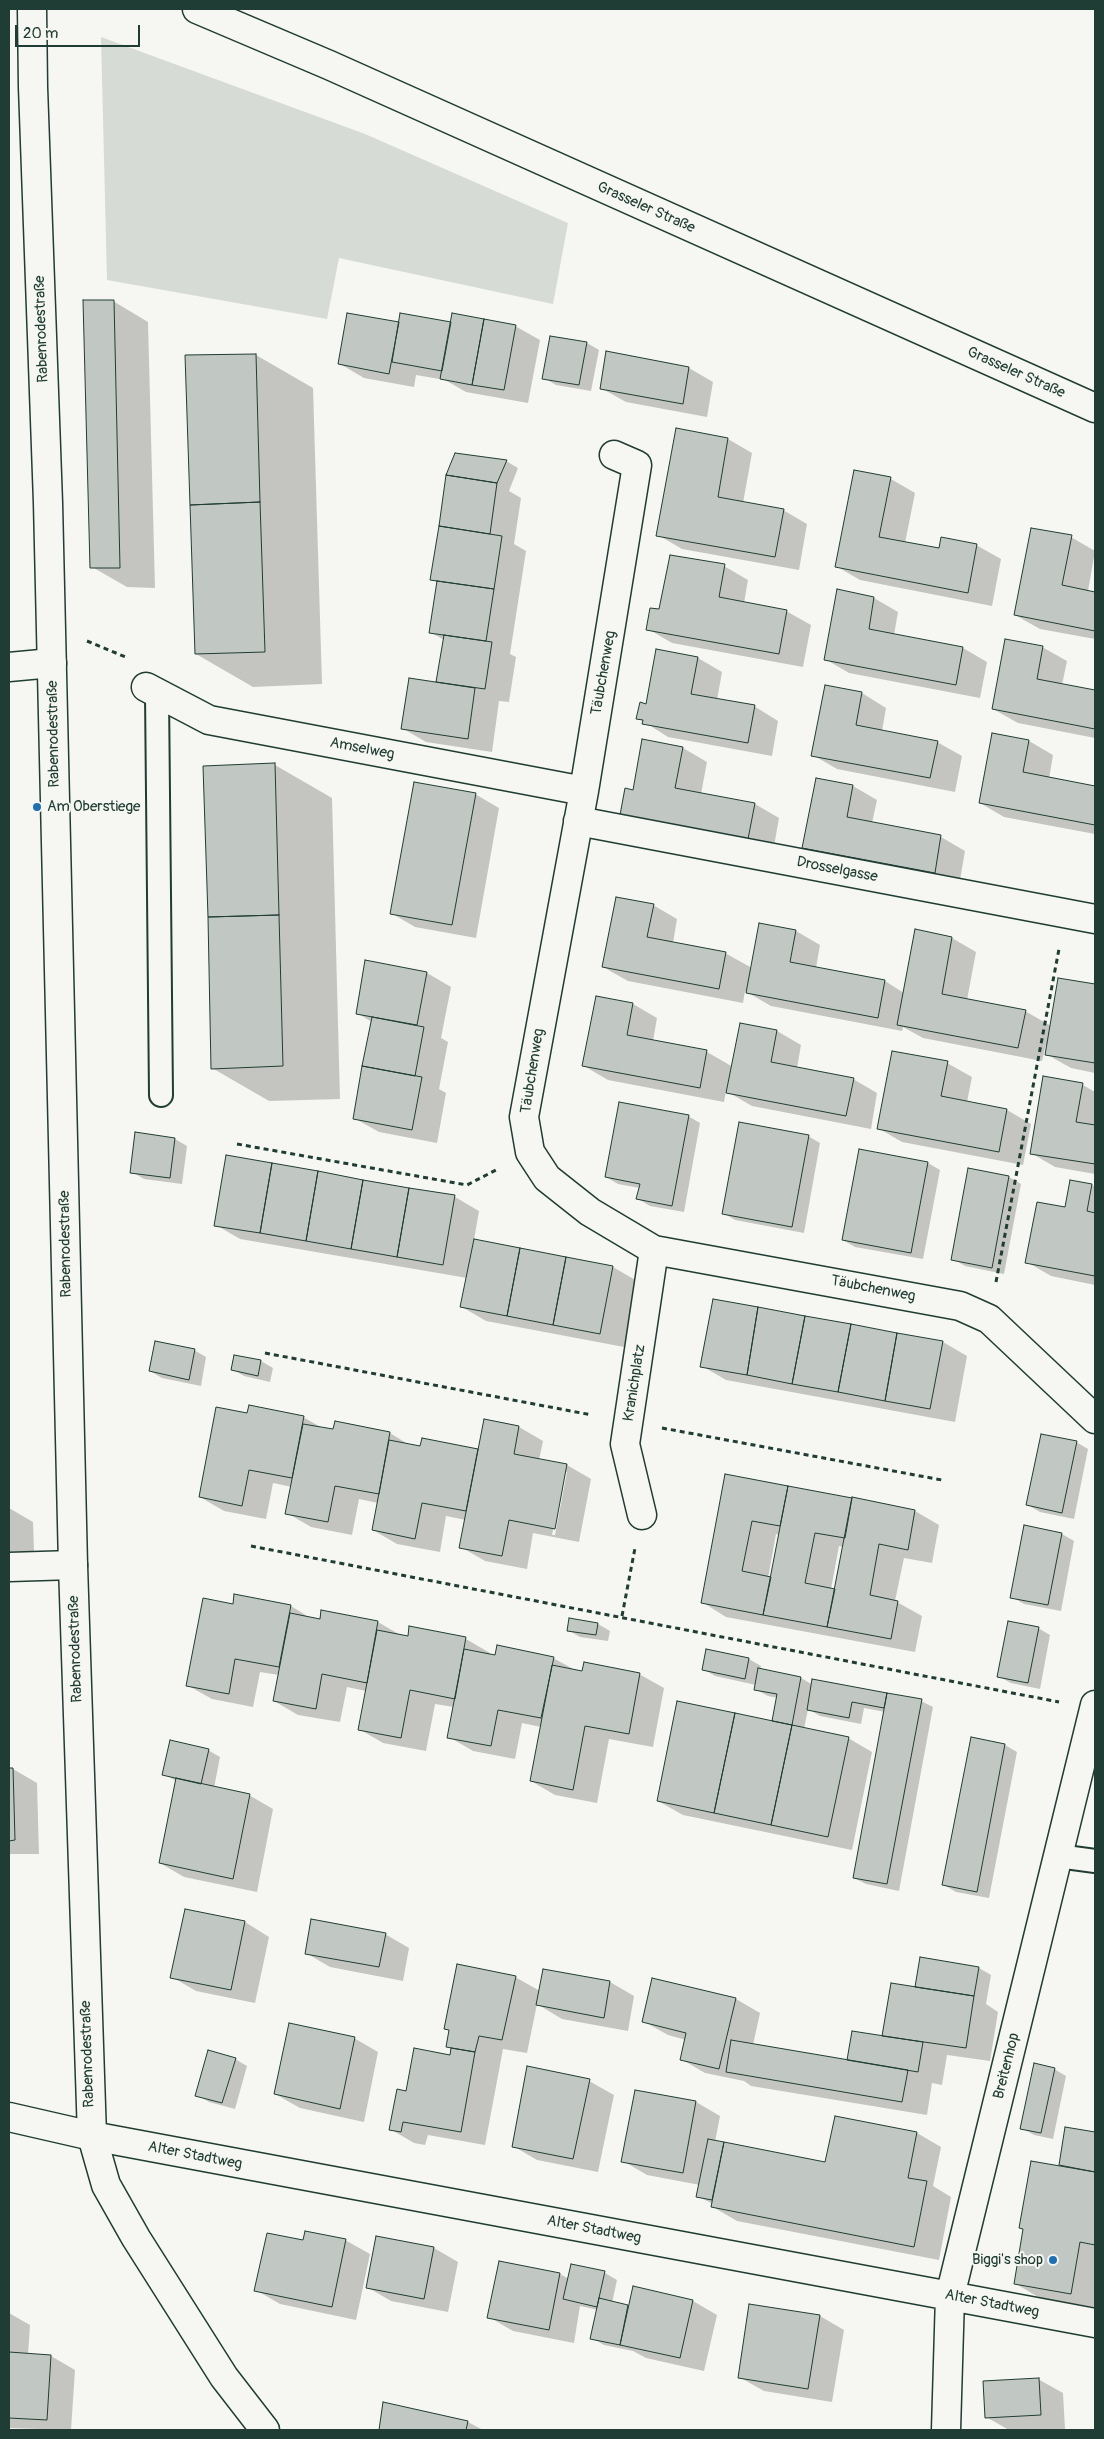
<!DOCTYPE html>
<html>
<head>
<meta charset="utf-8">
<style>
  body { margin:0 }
  #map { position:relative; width:1104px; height:2439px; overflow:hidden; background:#f6f6f2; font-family:Pangolin,sans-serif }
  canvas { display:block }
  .frame { position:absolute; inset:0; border:10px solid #1f3d34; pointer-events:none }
  .scale { position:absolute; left:15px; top:25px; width:125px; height:22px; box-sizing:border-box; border:2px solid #1f3d34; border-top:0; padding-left:6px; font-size:15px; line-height:18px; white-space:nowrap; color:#1f3d34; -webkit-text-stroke:4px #f6f6f2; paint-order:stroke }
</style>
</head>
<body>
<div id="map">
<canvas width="1104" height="2439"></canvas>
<div class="frame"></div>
<div class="scale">20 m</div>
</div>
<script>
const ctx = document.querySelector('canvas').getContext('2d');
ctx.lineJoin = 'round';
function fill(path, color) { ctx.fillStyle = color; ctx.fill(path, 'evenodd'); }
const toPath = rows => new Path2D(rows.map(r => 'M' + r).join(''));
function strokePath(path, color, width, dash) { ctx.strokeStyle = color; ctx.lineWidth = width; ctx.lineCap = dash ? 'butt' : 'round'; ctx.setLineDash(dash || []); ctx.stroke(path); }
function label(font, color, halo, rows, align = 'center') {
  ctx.font = font + ' Pangolin,sans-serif'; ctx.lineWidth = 4; ctx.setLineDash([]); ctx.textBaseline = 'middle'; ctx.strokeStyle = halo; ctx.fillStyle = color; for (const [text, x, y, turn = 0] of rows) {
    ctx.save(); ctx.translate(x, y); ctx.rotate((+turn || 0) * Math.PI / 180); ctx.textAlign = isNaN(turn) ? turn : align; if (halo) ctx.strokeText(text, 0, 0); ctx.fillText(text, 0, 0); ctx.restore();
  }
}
fill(toPath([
  [101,37,365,134,568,223,553,304,339,258,327,319,107,280]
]), '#d6dbd6');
fill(toPath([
  [113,301,148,322,155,588,127,587,92,567],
  [400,324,515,326,540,340,528,403,466,392,445,380,416,375,414,387,364,378,340,364],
  [551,337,587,343,599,350,591,391,556,385,544,378],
  [256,355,313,388,322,684,253,687,196,654],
  [689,368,713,382,707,417,626,402,601,388],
  [677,429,728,439,752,453,743,503,783,510,807,524,799,570,682,549,658,535],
  [506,461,518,468,509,491,521,498,514,544,526,551,510,654,516,657,509,702,499,701,492,752,426,742,402,728,437,683,444,640,430,632,438,583,432,579,447,476],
  [855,472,891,479,915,493,905,543,940,549,976,545,1001,559,992,606,860,580,836,566],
  [1071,537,1095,551,1088,591,1095,593,1095,639,1040,629,1015,615],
  [724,566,748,580,744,603,786,611,811,625,803,667,672,643,648,629,660,611],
  [838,591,874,598,898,612,894,635,963,648,987,662,980,698,849,673,825,659],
  [1042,647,1067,661,1062,685,1095,691,1095,738,1018,723,993,709],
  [698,658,722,672,717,700,754,706,778,721,772,756,668,737,638,718],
  [862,693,886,708,882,731,937,742,962,756,955,792,837,769,813,755],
  [993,734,1029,741,1053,755,1049,779,1095,788,1095,834,1004,817,980,803],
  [643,741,683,748,707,762,701,794,755,804,779,818,773,852,646,828,621,814,634,791],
  [275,765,332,798,340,1099,269,1101,212,1068],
  [853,786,877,800,872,823,941,837,965,851,959,886,827,861,803,847],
  [475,794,499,808,476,938,415,927,391,913],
  [653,905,677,919,673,943,725,953,752,968,760,924,796,931,820,945,816,968,885,981,904,993,916,931,952,938,976,952,967,1000,1025,1011,1051,1026,1059,979,1095,985,1095,1073,1071,1068,1046,1054,1048,1045,1046,1044,1042,1061,923,1038,903,1027,902,1031,771,1006,745,991,743,1003,628,981,603,967],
  [366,961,427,973,451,987,441,1038,448,1042,439,1089,446,1093,437,1143,379,1132,354,1118,372,1022,357,1013],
  [633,1004,657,1018,653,1041,707,1052,733,1067,777,1031,801,1045,797,1068,853,1079,877,1093,871,1129,752,1106,726,1091,724,1102,608,1080,584,1066],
  [947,1063,972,1077,967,1102,1007,1110,1031,1124,1023,1165,902,1142,878,1128],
  [1083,1085,1095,1092,1095,1174,1055,1167,1031,1153],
  [688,1116,700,1123,684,1212,650,1206,638,1199,640,1188,618,1184,606,1177],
  [136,1134,175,1139,187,1146,182,1184,144,1179,132,1172],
  [808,1136,820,1143,804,1233,735,1220,723,1213],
  [860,1150,928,1163,940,1170,923,1259,855,1247,843,1240],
  [227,1157,455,1197,479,1211,474,1240,613,1267,637,1281,624,1347,486,1321,462,1307,467,1278,240,1239,216,1225],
  [1009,1177,1021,1184,1004,1274,965,1266,953,1259],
  [1092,1185,1095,1187,1095,1285,1051,1276,1027,1262,1066,1209],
  [943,1342,967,1356,955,1422,726,1380,702,1366],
  [194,1350,206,1357,201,1386,162,1378,150,1371],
  [235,1357,261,1361,273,1368,270,1382,244,1376,232,1369],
  [248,1414,303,1417,324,1429,334,1431,336,1423,390,1433,411,1446,421,1448,423,1439,479,1450,519,1427,543,1441,539,1460,567,1465,591,1479,579,1542,533,1533,527,1569,485,1561,461,1547,466,1520,446,1516,440,1552,397,1544,373,1530,378,1503,359,1499,352,1535,311,1527,287,1513,292,1487,273,1483,266,1519,224,1511,200,1497],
  [565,1472,567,1472,555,1535,552,1535],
  [1076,1442,1088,1449,1074,1519,1040,1512,1028,1505],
  [726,1475,915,1511,939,1525,932,1563,904,1558,895,1601,922,1616,915,1652,726,1617,702,1602],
  [776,1534,780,1535,772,1578,768,1578],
  [839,1546,844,1547,836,1590,831,1589],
  [9,1508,33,1522,34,1551,9,1552],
  [1025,1527,1062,1534,1074,1541,1061,1611,1024,1604,1012,1597],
  [234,1605,291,1606,312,1619,321,1620,322,1611,378,1622,402,1636,409,1637,410,1628,466,1639,490,1653,490,1655,553,1658,577,1671,639,1674,664,1688,653,1747,609,1739,597,1803,555,1795,531,1781,541,1727,522,1723,515,1759,473,1751,449,1737,454,1707,435,1704,426,1751,383,1743,359,1729,366,1691,347,1687,340,1722,298,1715,274,1701,279,1675,260,1672,253,1707,212,1699,187,1685],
  [570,1620,598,1624,610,1631,608,1641,580,1637,568,1630],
  [1038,1628,1050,1635,1040,1689,1011,1683,998,1676],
  [749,1659,761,1666,760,1670,801,1678,813,1685,813,1681,921,1701,933,1707,899,1891,866,1884,854,1878,885,1712,864,1708,861,1724,820,1716,808,1709,804,1729,848,1738,872,1752,852,1850,683,1815,658,1801,773,1722,778,1698,768,1696,755,1689,756,1685,715,1676,703,1669],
  [972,1739,1005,1745,1017,1752,989,1898,956,1892,944,1885],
  [208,1750,220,1757,214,1788,249,1795,273,1809,257,1892,184,1877,160,1863,176,1781,164,1774],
  [9,1769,13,1769,37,1783,39,1854,9,1854],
  [245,1922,269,1937,255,2003,196,1991,172,1977],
  [385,1934,409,1948,403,1981,330,1967,306,1953],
  [979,1968,991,1975,986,2004,998,2012,990,2061,947,2055,942,2085,932,2083,927,2115,751,2086,744,2081,705,2073,681,2059,686,2040,668,2035,643,2021,653,1979,736,1999,760,2013,753,2045,848,2062,883,2037,921,1989],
  [515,1977,540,1991,610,1982,634,1996,628,2031,562,2019,537,2004,527,2053,503,2049,485,2145,428,2135,425,2145,414,2143,390,2129,407,2092,450,2056,452,2049,448,2046,450,2031,445,2028],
  [354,2038,378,2052,364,2122,300,2108,275,2094],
  [235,2059,247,2066,235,2109,209,2102,197,2095],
  [1054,2069,1066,2076,1053,2139,1034,2135,1022,2128],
  [589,2081,614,2095,598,2172,537,2160,513,2146],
  [636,2091,696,2102,720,2116,715,2142,826,2163,917,2133,941,2147,933,2186,951,2197,939,2260,737,2221,713,2207,713,2204,697,2196,700,2185,647,2175,623,2161],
  [1066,2128,1095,2133,1095,2307,1040,2298,1016,2284,1066,2168,1060,2165],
  [377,2237,434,2248,458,2262,448,2312,391,2301,367,2287],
  [345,2240,370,2254,356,2320,280,2304,256,2290,304,2242],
  [572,2266,605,2273,617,2280,612,2303,630,2307,634,2288,693,2301,717,2315,704,2371,646,2358,633,2351,604,2345,592,2338,598,2310,580,2306,574,2343,513,2331,489,2317,560,2274,569,2279],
  [9,2313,30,2325,28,2355,51,2356,75,2370,71,2430,9,2428],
  [820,2316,844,2330,832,2402,764,2391,739,2377],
  [1038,2379,1063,2393,1065,2429,1009,2430,986,2417],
  [384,2403,468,2422,483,2430,380,2430]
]), '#0003');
const building = toPath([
  [83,300,114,300,120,568,90,568,83,300],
  [347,313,399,322,389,374,338,364,347,313],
  [400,313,451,322,442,371,392,362,400,313],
  [452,313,484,319,472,385,440,379,452,313],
  [484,319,516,325,504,390,472,385,484,319],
  [550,336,587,342,579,385,542,379,550,336],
  [606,351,689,367,683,404,600,389,606,351],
  [256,354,260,502,190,505,185,355,256,354],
  [676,428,728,438,718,497,784,509,775,557,656,536,676,428],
  [455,453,507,460,497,483,446,475,455,453],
  [854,470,891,477,879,537,939,548,941,537,977,544,968,593,835,567,854,470],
  [446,475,497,483,490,534,439,526,446,475],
  [260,502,265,652,195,654,190,505,260,502],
  [439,526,502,536,494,589,430,580,439,526],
  [1031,528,1072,535,1062,585,1095,592,1095,631,1014,615,1031,528],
  [670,555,725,564,719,597,787,610,779,654,646,630,650,608,659,609,670,555],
  [437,581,494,589,486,641,429,633,437,581],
  [837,589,874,597,869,629,963,647,956,685,824,660,837,589],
  [444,635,492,642,485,689,436,682,444,635],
  [1005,639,1043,646,1037,679,1095,690,1095,729,992,709,1005,639],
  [656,649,698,657,691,694,755,705,748,743,642,724,643,720,636,719,640,702,646,704,656,649],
  [409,678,475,688,468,739,401,729,409,678],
  [825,685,862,692,856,725,938,741,930,778,811,756,825,685],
  [992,733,1029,740,1023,772,1095,786,1095,825,979,803,992,733],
  [642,739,683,747,675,788,755,803,748,839,620,815,625,788,633,790,642,739],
  [275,763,279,915,208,917,203,766,275,763],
  [816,778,853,785,847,817,941,835,935,873,802,848,816,778],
  [414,782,476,793,452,925,390,914,414,782],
  [616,897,654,904,647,937,726,952,719,989,602,967,616,897],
  [279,915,283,1066,211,1069,208,917,279,915],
  [759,923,796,930,790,962,885,980,878,1018,746,993,759,923],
  [915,929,952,937,942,994,1026,1010,1018,1048,897,1025,915,929],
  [365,960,427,972,417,1025,356,1014,365,960],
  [1058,978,1095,984,1095,1063,1045,1055,1058,978],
  [596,996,633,1003,627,1035,707,1050,700,1088,582,1066,596,996],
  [372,1017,424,1027,415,1076,362,1066,372,1017],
  [740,1023,777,1030,771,1062,854,1078,846,1116,726,1093,740,1023],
  [892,1051,948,1061,941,1096,1007,1109,999,1152,877,1129,892,1051],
  [362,1066,422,1077,412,1130,353,1119,362,1066],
  [1043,1076,1083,1083,1076,1122,1095,1125,1095,1164,1030,1154,1043,1076],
  [619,1102,689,1115,672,1206,636,1199,640,1184,605,1177,619,1102],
  [739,1122,809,1135,792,1227,722,1214,739,1122],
  [135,1132,175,1138,170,1178,130,1173,135,1132],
  [859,1149,928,1162,911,1253,842,1240,859,1149],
  [226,1155,272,1163,260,1233,214,1226,226,1155],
  [272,1163,318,1171,306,1241,260,1233,272,1163],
  [968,1168,1009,1176,992,1268,951,1260,968,1168],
  [318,1171,363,1180,351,1249,306,1241,318,1171],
  [363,1180,409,1188,397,1257,351,1249,363,1180],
  [1070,1180,1092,1184,1087,1211,1095,1213,1095,1276,1025,1263,1037,1202,1065,1207,1070,1180],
  [409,1188,455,1195,443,1265,397,1257,409,1188],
  [474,1239,520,1248,507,1316,460,1307,474,1239],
  [520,1248,566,1257,553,1325,507,1316,520,1248],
  [566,1257,613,1266,600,1334,553,1325,566,1257],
  [713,1299,758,1307,747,1375,700,1367,713,1299],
  [758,1307,805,1316,792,1384,747,1375,758,1307],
  [805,1316,851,1324,838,1392,792,1384,805,1316],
  [851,1324,897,1333,885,1401,838,1392,851,1324],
  [897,1333,943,1341,930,1409,885,1401,897,1333],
  [155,1341,195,1349,189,1380,149,1371,155,1341],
  [234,1355,261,1360,258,1376,231,1370,234,1355],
  [249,1405,304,1416,292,1478,249,1470,242,1506,199,1497,216,1407,247,1413,249,1405],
  [484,1419,519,1426,514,1454,567,1464,555,1529,509,1520,502,1556,459,1548,484,1419],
  [335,1421,390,1432,379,1494,335,1486,328,1522,285,1514,303,1424,333,1429,335,1421],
  [1041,1434,1077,1441,1062,1513,1026,1505,1041,1434],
  [422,1438,478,1449,466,1511,422,1503,415,1539,372,1530,389,1440,420,1446,422,1438],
  [725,1474,788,1486,780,1526,752,1521,742,1571,771,1577,763,1615,701,1603,725,1474],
  [788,1486,852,1498,845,1538,815,1533,805,1583,835,1589,827,1627,763,1615,788,1486],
  [852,1497,915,1510,908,1550,879,1544,870,1595,898,1601,891,1639,827,1627,852,1497],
  [1024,1525,1062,1533,1048,1605,1010,1598,1024,1525],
  [234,1594,291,1605,279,1667,235,1659,229,1694,186,1686,203,1598,233,1604,234,1594],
  [321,1610,378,1621,367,1683,322,1674,316,1709,273,1701,290,1613,320,1619,321,1610],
  [569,1618,598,1623,596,1635,567,1631,569,1618],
  [1008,1621,1039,1627,1028,1683,997,1677,1008,1621],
  [409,1626,466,1637,455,1699,410,1690,401,1738,358,1730,377,1630,408,1636,409,1626],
  [497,1645,554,1657,541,1718,498,1710,491,1746,447,1738,464,1649,495,1655,497,1645],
  [706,1649,749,1658,745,1679,702,1670,706,1649],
  [584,1662,640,1673,629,1734,585,1726,573,1790,530,1781,552,1665,582,1671,584,1662],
  [758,1668,801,1677,792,1725,772,1721,777,1694,754,1690,758,1668],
  [812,1679,887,1693,884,1708,852,1702,849,1718,807,1710,812,1679],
  [887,1693,922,1699,887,1884,853,1878,887,1693],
  [677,1701,735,1713,714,1813,657,1801,677,1701],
  [735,1713,792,1725,771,1825,714,1813,735,1713],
  [792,1725,849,1737,828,1837,771,1825,792,1725],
  [971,1737,1005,1744,977,1892,942,1885,971,1737],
  [170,1740,209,1749,201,1784,162,1775,170,1740],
  [9,1768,13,1768,15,1840,9,1841,9,1768],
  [176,1778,250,1794,233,1879,159,1863,176,1778],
  [185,1909,245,1921,231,1990,170,1978,185,1909],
  [311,1919,386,1933,379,1967,305,1954,311,1919],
  [920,1957,979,1967,974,1996,915,1987,920,1957],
  [457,1964,516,1976,502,2040,479,2036,475,2052,446,2047,449,2030,444,2029,457,1964],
  [543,1969,610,1981,604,2018,536,2005,543,1969],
  [652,1978,736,1998,719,2069,680,2060,686,2033,642,2022,652,1978],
  [891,1983,974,1996,966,2048,882,2036,891,1983],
  [289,2023,355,2037,340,2109,274,2094,289,2023],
  [852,2031,923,2042,918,2072,847,2060,852,2031],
  [731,2040,908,2070,902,2102,726,2072,731,2040],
  [414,2048,450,2055,451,2048,475,2052,461,2132,403,2122,401,2132,389,2130,397,2089,406,2091,414,2048],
  [208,2050,236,2058,222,2103,195,2096,208,2050],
  [1034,2063,1055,2068,1041,2133,1020,2129,1034,2063],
  [527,2066,590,2079,573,2159,512,2147,527,2066],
  [635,2090,696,2101,683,2173,621,2162,635,2090],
  [835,2116,917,2132,908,2178,927,2181,914,2247,711,2207,724,2142,825,2162,835,2116],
  [1065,2127,1095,2132,1095,2172,1059,2165,1065,2127],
  [708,2139,724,2142,712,2200,696,2197,708,2139],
  [1031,2161,1095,2172,1095,2245,1080,2242,1071,2294,1014,2284,1023,2229,1019,2228,1031,2161],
  [305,2231,346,2239,332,2307,254,2291,267,2233,303,2240,305,2231],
  [376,2236,434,2247,424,2299,366,2288,376,2236],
  [499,2261,560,2273,549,2330,487,2318,499,2261],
  [571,2264,605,2271,597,2307,563,2299,571,2264],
  [633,2286,693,2300,680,2358,620,2345,633,2286],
  [599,2298,628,2305,620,2345,590,2339,599,2298],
  [749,2304,820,2315,808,2389,738,2378,749,2304],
  [9,2352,51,2355,47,2420,9,2418,9,2352],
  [1039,2378,1041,2415,985,2418,983,2381,1039,2378],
  [383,2402,468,2421,466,2430,379,2430,383,2402]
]);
fill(building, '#c1c8c3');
strokePath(building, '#1f3d34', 1);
const lane = toPath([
  [157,694,161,1095],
  [1058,1856,1095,1861]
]);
const street = toPath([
  [197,9,329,65,1095,408],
  [614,455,637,465,584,791,524,1117,530,1152,547,1178,590,1212,654,1250,960,1306,989,1319,1095,1419],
  [9,667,52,663],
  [146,687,209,720,584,791],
  [578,821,1095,919],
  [642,1515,625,1444,654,1250],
  [9,1567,73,1565],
  [9,2117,92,2136,1095,2323],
  [946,2430,950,2296,1095,1705]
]);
const secondary = toPath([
  [32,9,33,87,48,503,73,1565,92,2136,106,2185,136,2238,224,2377,265,2430]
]);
strokePath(lane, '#1f3d34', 26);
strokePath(street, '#1f3d34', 31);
strokePath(secondary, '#1f3d34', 31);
strokePath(toPath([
  [87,641,128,658],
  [237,1144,467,1185,498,1169],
  [996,1282,1059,949],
  [265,1353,592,1415],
  [662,1428,942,1480],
  [251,1546,1059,1702],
  [622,1616,635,1548]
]), '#1f3d34', 3, [5, 4]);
strokePath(lane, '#f6f6f2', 22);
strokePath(street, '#f6f6f2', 28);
strokePath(secondary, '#f6f6f2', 28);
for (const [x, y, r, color] of [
  [37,807,5,"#1f6fb2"],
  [1053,2260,5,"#1f6fb2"]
]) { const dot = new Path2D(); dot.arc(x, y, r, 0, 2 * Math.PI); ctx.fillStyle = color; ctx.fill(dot); strokePath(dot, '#f6f6f2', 2); }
label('15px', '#1f3d34', '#f6f6f2', [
  ["Grasseler Straße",646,208,24],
  ["Rabenrodestraße",42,329,-92],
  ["Grasseler Straße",1016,373,24],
  ["Täubchenweg",604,673,-80],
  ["Rabenrodestraße",54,734,-91],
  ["Amselweg",362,749,11],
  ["Drosselgasse",837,870,11],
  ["Täubchenweg",533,1071,-81],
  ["Rabenrodestraße",66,1244,-91],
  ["Täubchenweg",873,1289,11],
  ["Kranichplatz",635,1383,-81],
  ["Rabenrodestraße",76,1649,-92],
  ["Rabenrodestraße",88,2054,-92],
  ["Breitenhop",1007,2066,-76],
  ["Alter Stadtweg",195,2156,11],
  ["Alter Stadtweg",594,2230,11],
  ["Alter Stadtweg",992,2304,11]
]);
label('15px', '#1f3d34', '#f6f6f2', [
  ["Am Oberstiege",47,807],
  ["Biggi's shop",1043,2260,"right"]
], 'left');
</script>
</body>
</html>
